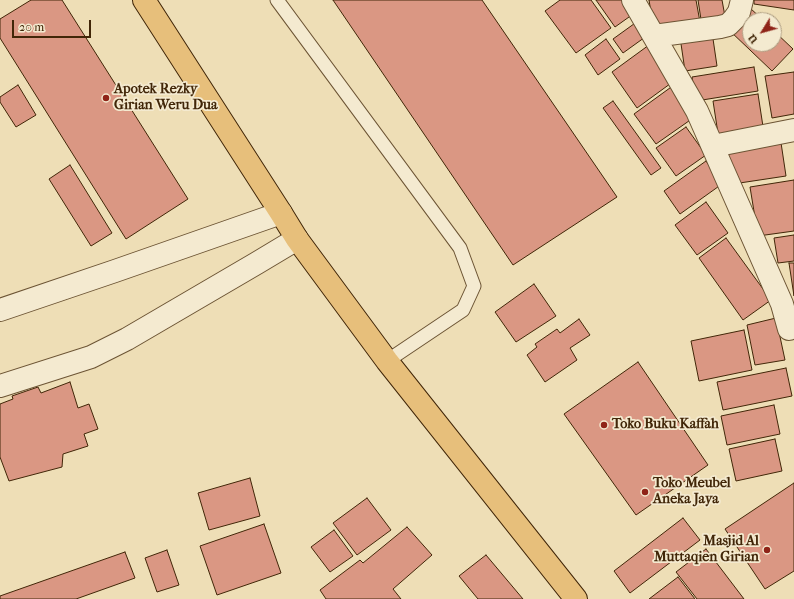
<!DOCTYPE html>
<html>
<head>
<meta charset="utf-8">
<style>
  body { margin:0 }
  #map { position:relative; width:794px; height:599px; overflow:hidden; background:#eedeb6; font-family:"IM FELL French Canon",serif }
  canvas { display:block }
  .north { position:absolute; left:742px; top:12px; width:40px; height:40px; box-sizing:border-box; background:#f4ead0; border:1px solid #ac9c80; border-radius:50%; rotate:233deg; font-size:11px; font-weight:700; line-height:16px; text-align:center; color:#412608 }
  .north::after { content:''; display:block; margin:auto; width:14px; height:18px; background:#8f2418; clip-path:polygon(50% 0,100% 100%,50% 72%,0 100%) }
  .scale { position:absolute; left:12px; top:20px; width:79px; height:18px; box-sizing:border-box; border:2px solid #412608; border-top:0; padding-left:5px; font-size:12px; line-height:14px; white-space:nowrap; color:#412608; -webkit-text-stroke:3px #f4ead0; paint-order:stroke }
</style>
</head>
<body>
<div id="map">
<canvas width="794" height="599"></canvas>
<div class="north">U</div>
<div class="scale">20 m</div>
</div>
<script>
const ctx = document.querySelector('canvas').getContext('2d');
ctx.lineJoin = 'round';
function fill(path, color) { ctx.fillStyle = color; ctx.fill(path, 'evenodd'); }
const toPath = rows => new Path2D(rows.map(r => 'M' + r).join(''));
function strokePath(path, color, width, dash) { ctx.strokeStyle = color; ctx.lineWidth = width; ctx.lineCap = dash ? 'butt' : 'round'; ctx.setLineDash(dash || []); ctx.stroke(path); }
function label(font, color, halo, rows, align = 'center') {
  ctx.font = font + ' "IM FELL French Canon",serif'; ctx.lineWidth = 3.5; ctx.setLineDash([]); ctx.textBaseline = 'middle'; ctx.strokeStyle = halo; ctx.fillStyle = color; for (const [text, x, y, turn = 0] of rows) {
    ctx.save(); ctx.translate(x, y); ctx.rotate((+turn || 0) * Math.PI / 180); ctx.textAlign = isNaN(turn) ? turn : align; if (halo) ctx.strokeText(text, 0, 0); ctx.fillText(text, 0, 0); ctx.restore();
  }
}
const building = toPath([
  [31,0,62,0,188,199,126,239,0,38,0,19,31,0],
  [333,0,482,0,617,197,513,265,333,0],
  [560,0,591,0,611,28,576,53,545,11,560,0],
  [596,0,627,0,636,12,615,27,596,0],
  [649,0,696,0,700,22,654,30,649,0],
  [698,0,722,0,726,22,702,26,698,0],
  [754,0,794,0,794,10,754,4,754,0],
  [750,8,763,20,750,20,750,44,774,44,774,31,793,49,772,71,729,30,750,8],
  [638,21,648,35,623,53,613,39,638,21],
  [712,32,717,66,685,71,680,37,712,32],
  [606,39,620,59,598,75,585,55,606,39],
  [649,45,674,81,637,108,612,72,649,45],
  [754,67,758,91,696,101,692,77,754,67],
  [794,72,794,114,772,118,765,76,794,72],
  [18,85,36,115,16,127,0,102,0,97,18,85],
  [674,85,696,116,656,144,634,114,674,85],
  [758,94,764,133,719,140,713,101,758,94],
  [613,101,661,168,651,175,603,108,613,101],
  [686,127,706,155,676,176,656,148,686,127],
  [780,136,786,176,733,184,726,144,780,136],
  [706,161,722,184,680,214,664,191,706,161],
  [70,165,112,233,91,246,49,179,70,165],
  [794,180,794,231,758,236,750,187,794,180],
  [706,202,728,233,697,255,675,225,706,202],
  [794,235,794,261,778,263,774,238,794,235],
  [726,238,771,300,743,320,699,258,726,238],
  [789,263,794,263,794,296,789,263],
  [534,284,556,316,516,342,495,312,534,284],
  [776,318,785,360,755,365,747,325,776,318],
  [579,319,590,335,570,348,577,360,545,382,527,355,537,347,535,344,557,329,560,333,579,319],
  [744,330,752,370,699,381,691,341,744,330],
  [638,362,708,465,636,515,564,414,638,362],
  [786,368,792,396,723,410,717,382,786,368],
  [70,382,78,408,89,404,98,429,84,434,88,446,63,454,62,467,9,481,0,457,0,404,13,399,12,396,38,387,41,393,70,382],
  [774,405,780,434,727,445,721,416,774,405],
  [775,439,782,471,736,481,729,449,775,439],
  [250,478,260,516,209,530,198,493,250,478],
  [794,483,794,571,765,589,725,529,794,483],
  [367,498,391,530,357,555,333,523,367,498],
  [683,518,700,540,630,593,614,571,683,518],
  [264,524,281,573,217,595,200,546,264,524],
  [407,527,432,555,393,589,401,599,326,599,320,590,360,560,363,563,407,527],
  [334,530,353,556,330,572,311,547,334,530],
  [706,549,744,599,697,599,676,572,706,549],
  [167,550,179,585,157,592,145,558,167,550],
  [125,552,135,578,76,599,0,599,0,596,125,552],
  [486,555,523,599,478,599,459,576,486,555],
  [678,577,695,599,649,599,678,577]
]);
fill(building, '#da9783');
strokePath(building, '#412608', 1);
const lane = toPath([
  [277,0,460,248,474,286,463,310,387,361]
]);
const street = toPath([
  [633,0,697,111,782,304,789,329],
  [654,36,720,27,728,25,734,19,739,12,742,0],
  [713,146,794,130],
  [0,310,115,271,281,213],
  [0,386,91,357,127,339,257,263,297,239]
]);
const highway = toPath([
  [144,0,281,213,297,239,387,361,576,599]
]);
strokePath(lane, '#6c5434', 15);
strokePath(street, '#6c5434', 24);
strokePath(highway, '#412608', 24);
strokePath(lane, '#f4ead0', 13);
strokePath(street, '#f4ead0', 22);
strokePath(highway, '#e7bf7b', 22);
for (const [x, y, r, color] of [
  [106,98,4,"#8f2418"],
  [604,425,4,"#8f2418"],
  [645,492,4,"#8f2418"],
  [767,550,4,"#8f2418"]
]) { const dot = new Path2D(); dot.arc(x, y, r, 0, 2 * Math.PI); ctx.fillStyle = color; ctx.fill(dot); strokePath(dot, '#f4ead0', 1.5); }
label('bold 14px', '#412608', '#f4ead0', [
  ["Apotek Rezky",114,90],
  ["Girian Weru Dua",114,106],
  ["Toko Buku Kaffah",612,425],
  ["Toko Meubel",653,484],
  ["Aneka Jaya",653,500],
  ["Masjid Al",759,542,"right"],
  ["Muttaqien Girian",759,558,"right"]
], 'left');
</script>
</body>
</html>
